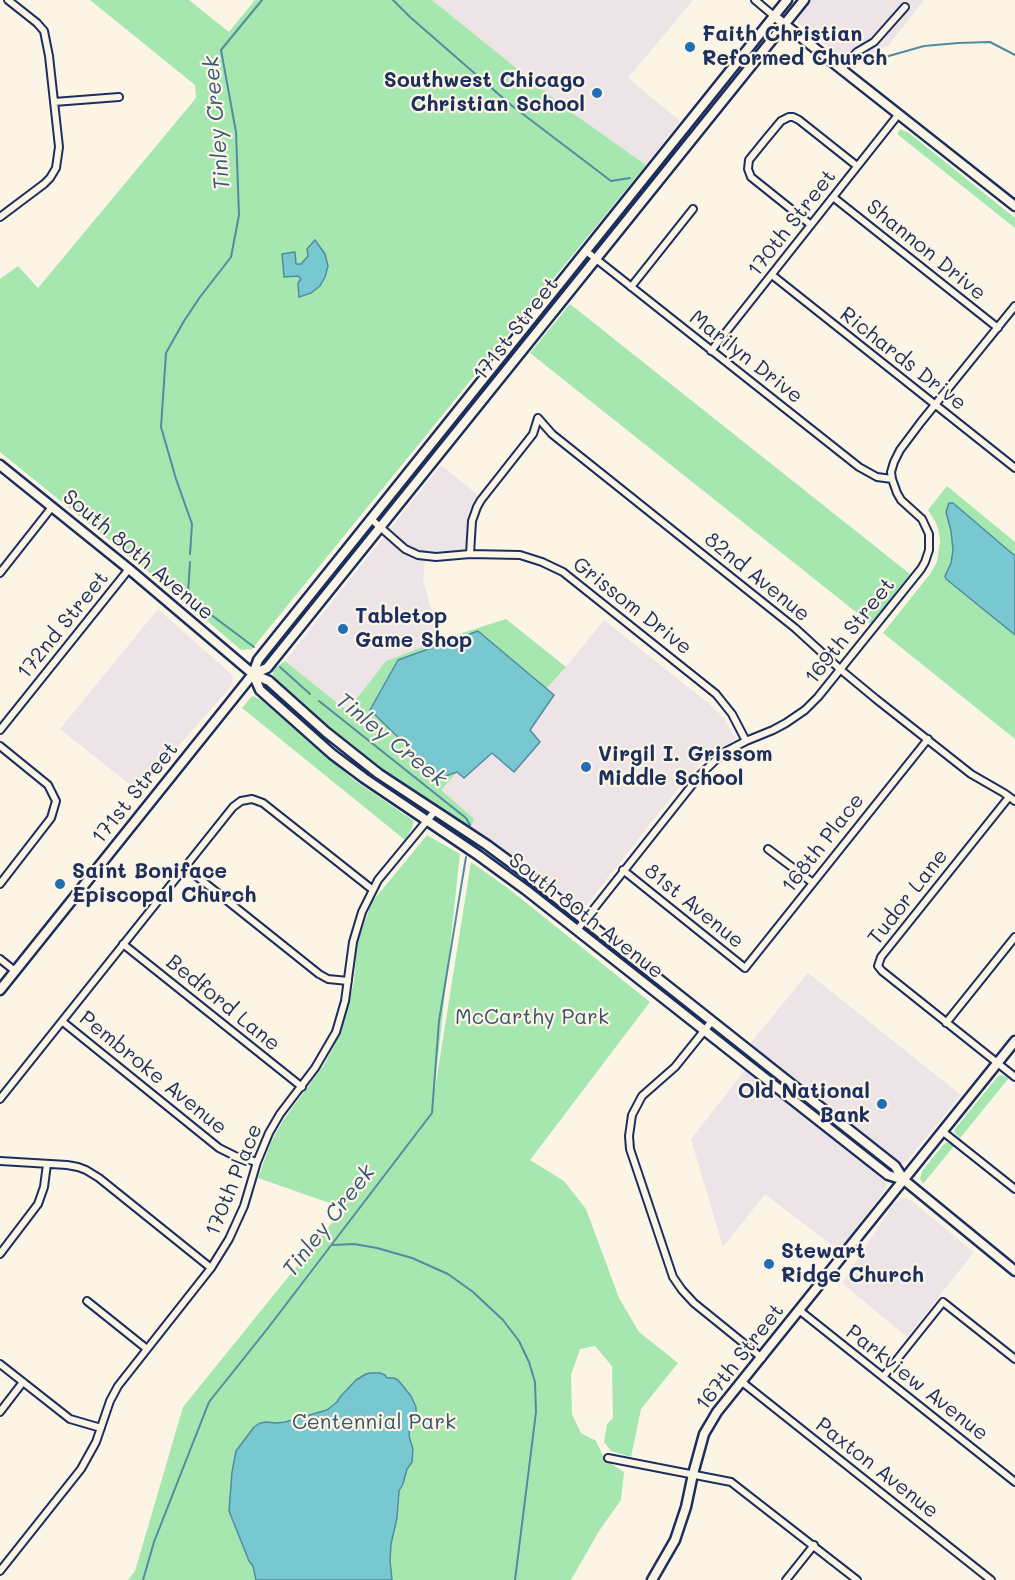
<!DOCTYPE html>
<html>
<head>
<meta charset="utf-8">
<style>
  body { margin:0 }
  canvas { display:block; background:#fcf5e5 }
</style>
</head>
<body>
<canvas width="1015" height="1580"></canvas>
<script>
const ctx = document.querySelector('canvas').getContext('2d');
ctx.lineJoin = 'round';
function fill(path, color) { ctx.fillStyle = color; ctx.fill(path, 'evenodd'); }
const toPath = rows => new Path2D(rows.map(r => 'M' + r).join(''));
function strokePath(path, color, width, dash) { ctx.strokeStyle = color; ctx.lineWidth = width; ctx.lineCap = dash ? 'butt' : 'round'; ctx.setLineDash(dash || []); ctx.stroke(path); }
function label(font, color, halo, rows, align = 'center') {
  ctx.font = font + ' Mali,sans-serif'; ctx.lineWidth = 4.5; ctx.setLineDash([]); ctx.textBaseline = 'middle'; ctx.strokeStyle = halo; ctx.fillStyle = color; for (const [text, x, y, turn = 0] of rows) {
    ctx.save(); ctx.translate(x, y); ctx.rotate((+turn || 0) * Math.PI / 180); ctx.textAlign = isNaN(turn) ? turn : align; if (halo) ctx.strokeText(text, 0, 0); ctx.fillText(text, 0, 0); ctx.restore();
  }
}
fill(toPath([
  [432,0,693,0,628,78,680,121,646,165,567,109],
  [808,0,924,0,889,45,863,58,855,69,798,23,797,14],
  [441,465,478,495,468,513,466,532,466,550,435,553,429,551,425,562,423,581,440,640,386,661,347,711,285,661],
  [158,609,230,673,233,678,232,684,228,690,136,794,133,787,60,729],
  [604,620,713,707,723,717,736,739,703,761,684,781,585,907,575,905,521,863,470,830,441,790,457,772,464,778,566,667],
  [808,973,961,1095,906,1162,900,1164,895,1162,888,1158,749,1045],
  [745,1070,883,1180,886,1183,885,1189,882,1194,839,1251,765,1194,723,1247,691,1139],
  [904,1198,909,1199,974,1252,907,1337,842,1283,894,1203]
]), '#ece4e7');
fill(toPath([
  [90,0,189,0,229,32,255,0,432,0,567,109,646,165,252,649,241,650,183,600,0,452,0,279,18,266,38,288,196,98,195,85],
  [900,129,909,133,1015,218,1015,228,897,134],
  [570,304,910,574,871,624,530,353],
  [947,486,1015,542,1015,739,883,633,930,574,937,562,940,542,939,532,936,523,928,510],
  [506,619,566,667,464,778,457,772,441,790,474,819,470,830,441,809,408,790,347,746,279,686,274,678,272,670,285,661,347,711,386,661,440,640],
  [252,696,260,699,354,780,414,821,412,828,405,840,242,708],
  [427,835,460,854,434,1095,471,862,509,889,650,1002,530,1160,564,1181,586,1209,619,1298,639,1332,678,1363,641,1409,631,1457,611,1451,604,1442,607,1424,613,1418,612,1366,595,1346,580,1349,571,1375,572,1414,581,1433,596,1441,605,1460,624,1472,621,1500,599,1531,571,1580,128,1580,135,1571,183,1407,344,1208,258,1178,271,1142,284,1119,324,1065,341,1032,354,982,357,943,372,902],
  [1001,1075,1009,1078,960,1138,954,1132,955,1129,998,1076],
  [947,1142,954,1146,923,1184,920,1179,922,1171,944,1144]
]), '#a6e7b0');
const water = toPath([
  [315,240,325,254,328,266,325,277,320,286,311,293,299,297,298,283,301,279,298,276,284,277,282,254,295,252,296,264,301,264,308,256,307,249,315,240],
  [949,503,953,503,1015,556,1015,635,946,579,945,576,951,563,953,550,951,531,946,512,949,503],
  [478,631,554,695,530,730,540,742,514,772,492,753,464,778,457,772,440,778,370,710,398,660,478,631],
  [370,1373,380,1373,385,1375,387,1378,394,1378,398,1380,411,1396,416,1407,416,1415,410,1428,409,1436,413,1449,412,1462,407,1469,403,1484,399,1491,397,1518,391,1544,390,1561,392,1580,256,1580,253,1566,249,1561,229,1511,232,1472,236,1451,254,1427,260,1423,266,1422,277,1423,285,1422,327,1410,337,1402,340,1397,356,1380,366,1374,370,1373]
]);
fill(water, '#77c8d0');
strokePath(water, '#528ba2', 1.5);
strokePath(toPath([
  [393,0,410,17,511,105,611,181,630,178],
  [859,59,864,63,924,46,958,43,990,42,1015,55],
  [190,554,192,524,176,479,161,427,166,353,184,321,200,297,231,257,239,215,236,132,221,50,262,0],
  [190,562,188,593,194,602,254,647],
  [280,667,310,694],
  [319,701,466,818,470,825],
  [332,1245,354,1244,377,1248,412,1258,448,1274,473,1292,503,1320,519,1341,529,1362,535,1382,536,1412,515,1580],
  [143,1580,154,1542,209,1402,268,1328,432,1113,439,1021,466,857]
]), '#528ba2', 2);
const street = toPath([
  [755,0,774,16],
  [841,70,857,52,874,42,905,7],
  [54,102,119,97],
  [833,197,998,328],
  [0,217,44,184,50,178,56,168,59,147,49,56,44,31,37,23,8,0],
  [811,225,751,177,748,169,749,160,766,139,781,121,789,117,793,117,799,120,857,166],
  [586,251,859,467,877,477,892,479],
  [772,275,1015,468],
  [631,287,693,209],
  [711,351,898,115],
  [538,418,552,434,795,628,841,670,876,699,971,774,1004,793,1015,801],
  [371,519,405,549,418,555,436,557,470,554,520,555,542,562,563,572,716,694,732,714,746,741],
  [470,554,472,521,477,507,481,500,533,434,538,418],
  [0,573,52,507],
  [0,730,129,569],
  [0,746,48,785,56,801,51,818,0,884],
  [1009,797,881,957,878,966,882,971,1015,1077],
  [768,849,813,883],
  [185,867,319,974,328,979,348,981],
  [623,870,745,968,928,739],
  [577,930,700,775,723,753,746,741,773,730,786,723,805,710,818,697,921,569,925,562,929,550,929,534,922,519,901,500,897,493,892,479,891,472,894,462,900,450,921,422,1015,306],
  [123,944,302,1087],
  [0,959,15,971],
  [712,1021,675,1067,642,1096,632,1115,629,1136,630,1149,673,1277,682,1290,694,1303,762,1358],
  [63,1022,219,1148,235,1156,257,1162],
  [946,1023,1015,937],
  [0,1099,233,807,241,801,252,799,263,803,373,890],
  [942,1131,1015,1189],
  [0,1161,67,1165,78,1167,86,1170,99,1178,211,1268],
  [0,1254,38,1204,44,1187,47,1164],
  [87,1301,147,1349],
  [799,1310,1015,1482],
  [0,1364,70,1419,101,1428],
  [883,1377,943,1302,1015,1359],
  [742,1382,991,1580],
  [0,1412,23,1382],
  [608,1458,731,1482,857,1580],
  [0,1571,81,1469,96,1442,110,1401,118,1386,211,1268,229,1239,244,1206,257,1162,269,1133,280,1114,315,1068,336,1032,345,1001,353,942,362,912,378,880,435,811],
  [786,1580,814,1545]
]);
const secondary = toPath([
  [774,16,1015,206],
  [0,465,129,569,253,674,269,681,326,732,379,774,487,845,525,873,838,1121,895,1166,904,1180,1015,1271],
  [253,674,267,668,804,0],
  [253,674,260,690,332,754,364,778,478,855,526,890,888,1175,904,1180],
  [0,990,253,674,258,660,787,0],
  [652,1580,675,1540,686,1507,693,1474,704,1434,717,1412,1015,1041]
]);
strokePath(street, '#1b2f5e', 10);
strokePath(secondary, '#1b2f5e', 13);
strokePath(street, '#fcf5e5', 6);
strokePath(secondary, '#fcf5e5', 8);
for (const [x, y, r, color] of [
  [690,47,6,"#1f6fb2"],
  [597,93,6,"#1f6fb2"],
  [343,629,6,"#1f6fb2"],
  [586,767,6,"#1f6fb2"],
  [60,884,6,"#1f6fb2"],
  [882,1104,6,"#1f6fb2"],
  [769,1264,6,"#1f6fb2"]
]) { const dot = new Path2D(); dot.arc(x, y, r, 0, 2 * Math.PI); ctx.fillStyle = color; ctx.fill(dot); strokePath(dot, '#fcf5e5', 2); }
label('bold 21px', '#1b2f5e', '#fcf5e5', [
  ["Faith Christian",702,35],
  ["Reformed Church",702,59],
  ["Southwest Chicago",585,81,"right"],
  ["Christian School",585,105,"right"],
  ["Tabletop",355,617],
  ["Game Shop",355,641],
  ["Virgil I. Grissom",598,755],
  ["Middle School",598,779],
  ["Saint Boniface",72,872],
  ["Episcopal Church",72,896],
  ["Old National",870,1092,"right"],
  ["Bank",870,1116,"right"],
  ["Stewart",781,1252],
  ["Ridge Church",781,1276]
], 'left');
label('21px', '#1b2f5e', '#fcf5e5', [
  ["170th Street",792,223,-52],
  ["Shannon Drive",926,250,39],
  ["171st Street",516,329,-52],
  ["Marilyn Drive",746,357,38],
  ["Richards Drive",903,359,38],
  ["South 80th Avenue",138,555,40],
  ["82nd Avenue",757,577,39],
  ["Grissom Drive",632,606,38],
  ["172nd Street",63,625,-51],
  ["169th Street",850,631,-51],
  ["171st Street",135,793,-51],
  ["168th Place",823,843,-52],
  ["Tudor Lane",908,897,-52],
  ["81st Avenue",694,906,39],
  ["South 80th Avenue",586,916,38],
  ["Bedford Lane",223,1003,39],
  ["Pembroke Avenue",153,1073,39],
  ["170th Place",234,1180,-68],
  ["167th Street",740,1357,-52],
  ["Parkview Avenue",917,1383,38],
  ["Paxton Avenue",877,1468,38]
]);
label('21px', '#37546e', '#fcf5e5', [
  ["McCarthy Park",532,1018],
  ["Centennial Park",374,1423]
]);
label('italic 22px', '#32557a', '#fcf5e5', [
  ["Tinley Creek",217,123,-95],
  ["Tinley Creek",391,740,39],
  ["Tinley Creek",329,1221,-52]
]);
</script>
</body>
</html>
